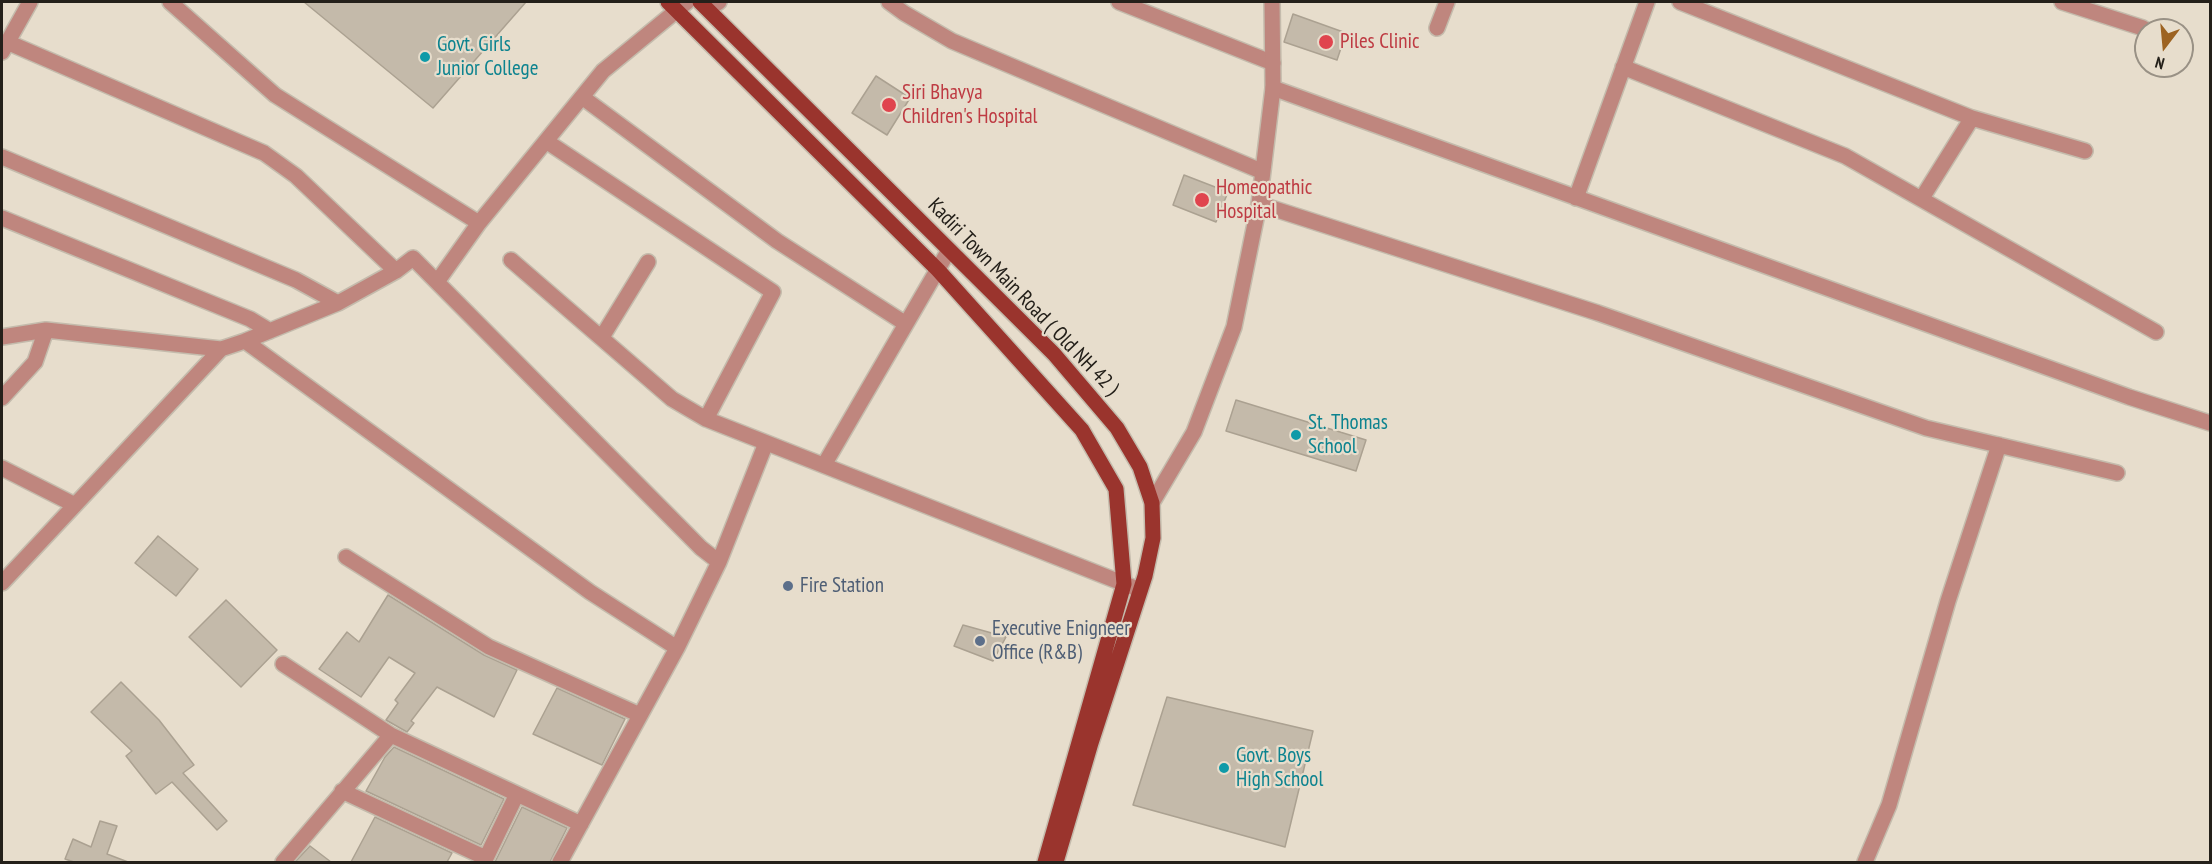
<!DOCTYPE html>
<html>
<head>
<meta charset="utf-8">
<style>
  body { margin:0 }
  #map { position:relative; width:2212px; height:864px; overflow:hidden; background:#e7ddcc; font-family:"PT Sans Narrow",sans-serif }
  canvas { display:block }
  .frame { position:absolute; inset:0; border:3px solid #24201a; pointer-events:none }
  .north { position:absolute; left:2134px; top:18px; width:60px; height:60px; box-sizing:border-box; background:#e7ddcc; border:2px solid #999185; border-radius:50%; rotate:196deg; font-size:16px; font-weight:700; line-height:24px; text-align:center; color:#24201a }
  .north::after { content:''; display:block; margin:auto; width:21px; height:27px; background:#9d6322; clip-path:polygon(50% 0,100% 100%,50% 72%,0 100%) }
</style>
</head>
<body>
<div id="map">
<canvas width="2212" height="864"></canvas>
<div class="frame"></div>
<div class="north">N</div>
</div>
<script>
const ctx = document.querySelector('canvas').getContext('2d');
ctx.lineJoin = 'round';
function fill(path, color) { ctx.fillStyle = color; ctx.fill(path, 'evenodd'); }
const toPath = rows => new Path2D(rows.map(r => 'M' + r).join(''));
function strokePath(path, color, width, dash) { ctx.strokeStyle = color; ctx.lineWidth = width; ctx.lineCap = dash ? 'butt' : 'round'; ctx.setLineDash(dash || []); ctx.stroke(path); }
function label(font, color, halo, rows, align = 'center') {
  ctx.font = font + ' "PT Sans Narrow",sans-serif'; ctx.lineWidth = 4.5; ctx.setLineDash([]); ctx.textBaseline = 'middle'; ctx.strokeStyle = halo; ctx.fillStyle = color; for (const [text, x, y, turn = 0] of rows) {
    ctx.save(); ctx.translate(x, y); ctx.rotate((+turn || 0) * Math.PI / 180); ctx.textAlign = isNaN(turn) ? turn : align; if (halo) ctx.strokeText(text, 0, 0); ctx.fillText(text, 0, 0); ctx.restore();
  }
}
const building = toPath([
  [304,2,526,2,433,108,304,2],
  [1293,14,1346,33,1337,60,1284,42,1293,14],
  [876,76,910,98,887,135,852,113,876,76],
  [1184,175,1228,192,1216,222,1173,205,1184,175],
  [1236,400,1366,440,1356,471,1226,431,1236,400],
  [158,536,198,569,176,596,135,563,158,536],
  [388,595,484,655,517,670,494,717,437,687,411,721,414,723,407,732,386,720,398,703,395,700,415,673,389,657,361,697,319,669,347,632,359,642,388,595],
  [226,600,277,650,241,687,189,637,226,600],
  [963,625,1006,637,993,661,954,646,963,625],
  [121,682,159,720,194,765,183,773,227,821,217,830,172,782,156,794,126,756,132,751,91,712,121,682],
  [557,688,625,719,602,765,533,734,557,688],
  [1167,697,1313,731,1285,847,1133,805,1167,697],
  [394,747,504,799,481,845,366,791,385,757,394,747],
  [522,807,567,828,550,862,495,862,522,807],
  [375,817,452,853,447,862,351,862,375,817],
  [100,821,117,826,107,854,128,862,74,862,65,859,73,839,91,847,100,821],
  [310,846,331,862,295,862,310,846]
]);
fill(building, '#c4baaa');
strokePath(building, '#aba191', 1.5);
const minor = toPath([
  [170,2,275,95,479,223],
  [889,2,904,13,952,41,1261,171],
  [1119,2,1273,63],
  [1680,2,1972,118,2085,151],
  [2062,2,2143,28],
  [708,9,719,2],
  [1437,28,1447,2],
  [7,42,264,153,296,176,396,271],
  [2,52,30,2],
  [1623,67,1845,156,2156,332],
  [1273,88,2129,397,2210,423],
  [582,97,777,241,906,324],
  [546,141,773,292,706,419],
  [2,157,296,280,338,303],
  [1576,198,1647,2],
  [1922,198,1972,118],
  [1259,204,1598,313,1926,428,2117,473],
  [2,218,250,319,270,331],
  [511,260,672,399,706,419,1140,590],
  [437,282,479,223,603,71,687,2],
  [2,337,46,330,221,349],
  [602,337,648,262],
  [245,341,590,592,677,648],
  [2,398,35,362,46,330],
  [824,465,949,250],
  [2,468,75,505],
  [346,557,489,647,640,715],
  [2,583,221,349,245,341,338,303,396,271,413,258,701,548,719,562],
  [283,664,391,735,581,824],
  [342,791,486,858,517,794],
  [283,862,391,735],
  [560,862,677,648,719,562,766,443],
  [1865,862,1889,805,1948,601,1999,445]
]);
const tertiary = toPath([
  [1152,503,1194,432,1234,327,1259,204,1273,88,1272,2]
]);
const primary = toPath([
  [668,2,938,270,1082,430,1116,489,1124,584,1045,862],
  [700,2,1054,354,1117,428,1140,467,1152,503,1153,538,1145,576,1091,743,1056,862]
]);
strokePath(minor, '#c4bbac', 18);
strokePath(tertiary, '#c4bbac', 18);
strokePath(primary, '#c4bbac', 18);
strokePath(minor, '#bf867e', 15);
strokePath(tertiary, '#bf867e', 15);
strokePath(primary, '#9a342d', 15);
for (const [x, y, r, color] of [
  [1326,42,8,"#e0444e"],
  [425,57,6,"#0f9aa8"],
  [889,105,8,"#e0444e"],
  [1202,200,8,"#e0444e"],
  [1296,435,6,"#0f9aa8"],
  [788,586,6,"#5c6f8a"],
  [980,641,6,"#5c6f8a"],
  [1224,768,6,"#0f9aa8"]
]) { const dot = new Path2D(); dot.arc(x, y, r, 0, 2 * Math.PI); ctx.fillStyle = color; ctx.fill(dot); strokePath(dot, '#e7ddcc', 2); }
label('21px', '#be3a42', '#e7ddcc', [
  ["Piles Clinic",1340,42],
  ["Siri Bhavya",902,93],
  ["Children's Hospital",902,117],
  ["Homeopathic",1216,188],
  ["Hospital",1216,212]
], 'left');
label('21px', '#0d838f', '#e7ddcc', [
  ["Govt. Girls",437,45],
  ["Junior College",437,69],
  ["St. Thomas",1308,423],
  ["School",1308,447],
  ["Govt. Boys",1236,756],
  ["High School",1236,780]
], 'left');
label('21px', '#24201a', '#e7ddcc', [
  ["Kadiri Town Main Road ( Old NH 42 )",1023,297,46]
]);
label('21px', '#4e5e75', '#e7ddcc', [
  ["Fire Station",800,586],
  ["Executive Enigneer",992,629],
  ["Office (R&B)",992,653]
], 'left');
</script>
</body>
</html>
